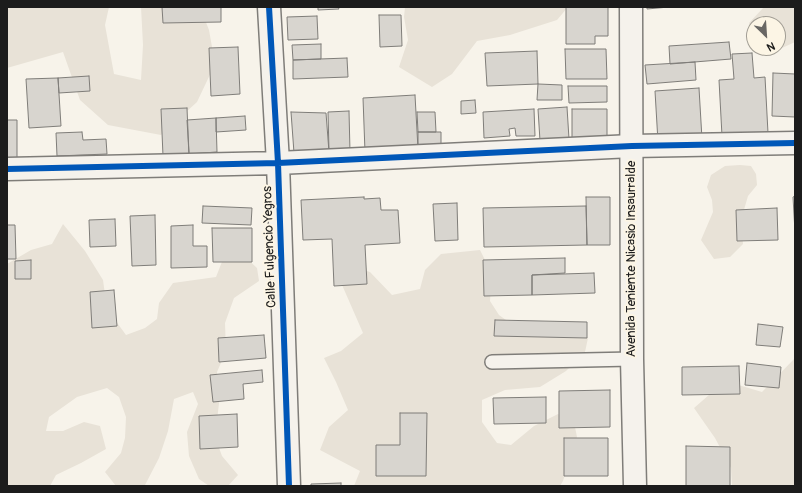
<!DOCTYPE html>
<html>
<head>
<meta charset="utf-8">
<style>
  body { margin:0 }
  #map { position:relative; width:802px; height:493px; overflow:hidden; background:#f7f3ea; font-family:Pangolin,sans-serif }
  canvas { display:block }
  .frame { position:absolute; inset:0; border:8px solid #1c1c1c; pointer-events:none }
  .north { position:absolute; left:746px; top:16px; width:40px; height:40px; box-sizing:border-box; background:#fcf5e5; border:1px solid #a29e95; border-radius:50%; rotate:155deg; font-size:11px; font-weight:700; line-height:16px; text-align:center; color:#1c1c1c }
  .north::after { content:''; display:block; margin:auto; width:14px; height:18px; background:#696764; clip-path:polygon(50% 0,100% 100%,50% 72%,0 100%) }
</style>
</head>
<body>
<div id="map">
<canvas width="802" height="493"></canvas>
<div class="frame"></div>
<div class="north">N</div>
</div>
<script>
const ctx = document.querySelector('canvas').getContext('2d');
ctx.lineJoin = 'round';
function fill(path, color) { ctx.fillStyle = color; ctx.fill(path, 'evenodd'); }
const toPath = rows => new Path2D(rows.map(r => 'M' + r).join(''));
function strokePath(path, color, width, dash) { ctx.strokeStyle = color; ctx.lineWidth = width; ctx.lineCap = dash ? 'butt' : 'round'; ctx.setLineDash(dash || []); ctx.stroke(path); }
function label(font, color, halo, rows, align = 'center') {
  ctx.font = font + ' Pangolin,sans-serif'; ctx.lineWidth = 4; ctx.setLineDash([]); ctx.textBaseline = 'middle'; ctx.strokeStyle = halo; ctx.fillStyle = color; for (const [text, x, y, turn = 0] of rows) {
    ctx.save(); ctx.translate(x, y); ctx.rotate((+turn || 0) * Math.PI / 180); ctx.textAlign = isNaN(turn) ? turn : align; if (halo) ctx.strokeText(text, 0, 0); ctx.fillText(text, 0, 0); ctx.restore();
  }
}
fill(toPath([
  [7,7,109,7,105,25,114,74,141,80,143,45,141,7,200,7,209,30,215,64,197,102,161,135,108,125,80,100,63,52,7,68],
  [405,7,568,7,557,20,510,35,477,41,452,74,432,87,399,67,408,40,404,17],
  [764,7,795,7,795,42,782,48,777,48,778,48,778,24,754,24,754,40,749,23],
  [740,165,751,166,756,174,757,185,748,196,741,220,743,244,730,257,714,259,701,240,713,212,712,200,707,187,711,175,725,166],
  [63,224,85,251,103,280,107,309,126,335,145,328,157,319,159,303,173,283,216,277,225,254,243,255,257,268,259,281,234,298,225,323,226,351,217,372,220,395,215,437,222,456,238,475,228,486,209,486,199,479,189,456,187,432,198,404,193,392,174,399,168,431,159,458,145,485,116,486,105,472,121,453,125,438,126,417,119,397,107,388,77,397,49,417,46,431,63,431,84,422,100,426,106,449,81,463,56,475,50,486,7,486,7,264,31,250,52,244],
  [480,250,492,274,490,301,499,315,513,325,569,329,588,338,585,352,566,371,540,387,505,390,482,400,482,422,497,443,511,445,534,426,558,414,574,422,577,437,563,481,560,486,354,486,360,471,320,450,329,427,348,410,336,382,324,358,341,351,363,333,339,278,347,265,370,272,392,295,420,289,425,270,441,254],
  [795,358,795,486,732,486,731,468,715,438,694,408,725,381,762,392]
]), '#e8e2d7');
const building = toPath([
  [162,7,221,7,221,22,163,23,162,7],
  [318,7,338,7,339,9,318,10,318,7],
  [566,7,608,7,608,36,595,36,595,44,566,44,566,7],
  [647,7,669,7,647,9,647,7],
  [379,15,401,15,402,46,380,47,379,15],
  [317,16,318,39,288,40,287,17,317,16],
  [729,42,731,59,670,64,669,46,729,42],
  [321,44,321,59,293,60,292,45,321,44],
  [238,47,240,94,211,96,209,48,238,47],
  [565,49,606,49,607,79,566,79,565,49],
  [537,51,538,84,487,86,485,53,537,51],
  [752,53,754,78,765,77,768,133,722,136,719,80,734,79,732,54,752,53],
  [347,58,348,77,293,79,293,60,347,58],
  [695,62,696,80,647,84,645,65,695,62],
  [773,73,795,74,795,117,772,116,773,73],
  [89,76,90,91,59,93,58,78,89,76],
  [58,78,61,126,29,128,26,79,58,78],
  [538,84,562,85,562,100,537,100,538,84],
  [568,86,607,86,607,102,569,103,568,86],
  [699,88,702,139,658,142,655,91,699,88],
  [415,95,418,149,365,152,363,98,415,95],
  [475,100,476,113,461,114,461,101,475,100],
  [567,107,569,139,540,141,538,109,567,107],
  [187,108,189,154,163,156,161,109,187,108],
  [534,109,535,136,516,136,515,128,509,129,510,136,484,138,483,112,534,109],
  [572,109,607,109,607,144,572,144,572,109],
  [349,111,350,152,329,152,328,112,349,111],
  [291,112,326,113,329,152,294,153,291,112],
  [417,112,435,112,436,132,418,132,417,112],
  [245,116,246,130,216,132,216,118,245,116],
  [216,118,217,152,189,154,187,120,216,118],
  [7,120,17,120,17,158,7,158,7,120],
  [82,132,83,140,106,139,107,154,57,156,56,133,82,132],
  [418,132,441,132,441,148,418,149,418,132],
  [795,196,795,232,793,197,795,196],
  [364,197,364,199,380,198,381,210,398,210,400,243,365,245,367,284,334,286,332,239,303,240,301,200,364,197],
  [586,197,610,197,610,245,587,245,586,197],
  [457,203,458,240,435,241,433,204,457,203],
  [203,206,252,208,251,225,202,223,203,206],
  [586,206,587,245,484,247,483,208,586,206],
  [777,208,778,240,737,241,736,210,777,208],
  [155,215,156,265,132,266,130,216,155,215],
  [115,219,116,246,90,247,89,220,115,219],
  [7,225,15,225,16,259,7,259,7,225],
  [193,225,193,246,207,246,207,267,171,268,171,226,193,225],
  [212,228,252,228,252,262,213,262,212,228],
  [565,258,565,273,532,275,532,295,484,296,483,260,565,258],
  [31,260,31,279,15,279,15,261,31,260],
  [594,273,595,293,532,295,532,275,594,273],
  [114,290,117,326,92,328,90,292,114,290],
  [495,320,587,322,587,338,494,336,495,320],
  [758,324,783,327,780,347,756,345,758,324],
  [264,335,266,358,219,362,218,338,264,335],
  [747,363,781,367,779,388,745,385,747,363],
  [739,366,740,394,682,395,682,367,739,366],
  [262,370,263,382,243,384,244,399,213,402,210,375,262,370],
  [610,390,610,427,559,428,559,391,610,390],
  [546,397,546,423,494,424,493,398,546,397],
  [400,413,427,413,426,476,376,476,376,445,400,445,400,413],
  [237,414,238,447,200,449,199,416,237,414],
  [564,438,608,438,608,476,564,476,564,438],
  [686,446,730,447,730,486,686,486,686,446],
  [341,483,341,486,311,486,311,484,341,483]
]);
fill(building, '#d8d5cf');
strokePath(building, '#7f7d79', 1);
const lane = toPath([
  [492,362,632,359]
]);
const street = toPath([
  [269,7,278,163,289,486],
  [7,169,278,163,632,146,795,143]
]);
const primary = toPath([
  [631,7,632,359,635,486]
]);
strokePath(lane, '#7f7d79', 16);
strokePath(street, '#7f7d79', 25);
strokePath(primary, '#7f7d79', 25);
strokePath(lane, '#f5f2ec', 13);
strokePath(street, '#f5f2ec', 22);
strokePath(primary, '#f5f2ec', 22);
strokePath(toPath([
  [269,7,278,163,289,486],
  [7,169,278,163,632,146,795,143]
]), '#0057b8', 6);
label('13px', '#1c1c1c', '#fcf5e5', [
  ["Calle Fulgencio Yegros",270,247,-92],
  ["Avenida Teniente Nicasio Insaurralde",632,259,-90]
]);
</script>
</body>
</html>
